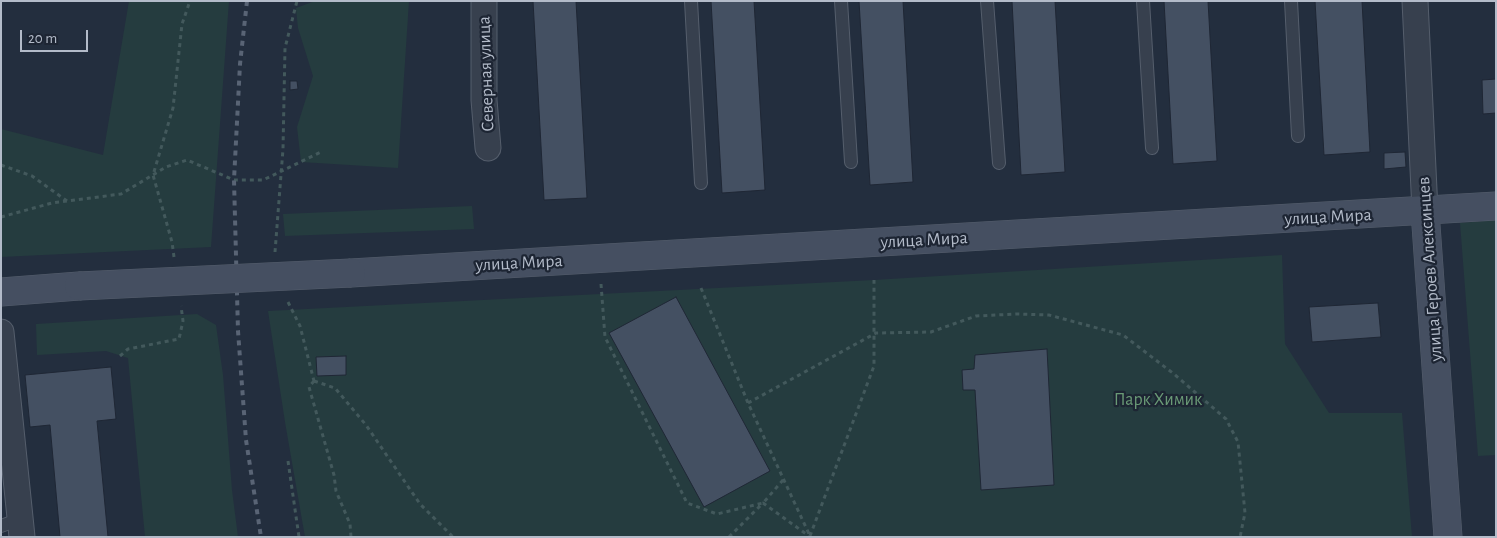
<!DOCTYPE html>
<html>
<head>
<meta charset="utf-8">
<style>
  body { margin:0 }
  #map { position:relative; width:1497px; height:538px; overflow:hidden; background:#232e3e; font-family:"Alegreya Sans",sans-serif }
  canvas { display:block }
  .frame { position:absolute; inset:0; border:2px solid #b3bbc9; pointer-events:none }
  .scale { position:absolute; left:20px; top:30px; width:68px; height:22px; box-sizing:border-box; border:2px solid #b3bbc9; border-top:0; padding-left:6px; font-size:15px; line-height:18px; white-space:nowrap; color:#b3bbc9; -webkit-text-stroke:4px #1d2533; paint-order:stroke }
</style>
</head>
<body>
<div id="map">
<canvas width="1497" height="538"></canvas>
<div class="frame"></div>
<div class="scale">20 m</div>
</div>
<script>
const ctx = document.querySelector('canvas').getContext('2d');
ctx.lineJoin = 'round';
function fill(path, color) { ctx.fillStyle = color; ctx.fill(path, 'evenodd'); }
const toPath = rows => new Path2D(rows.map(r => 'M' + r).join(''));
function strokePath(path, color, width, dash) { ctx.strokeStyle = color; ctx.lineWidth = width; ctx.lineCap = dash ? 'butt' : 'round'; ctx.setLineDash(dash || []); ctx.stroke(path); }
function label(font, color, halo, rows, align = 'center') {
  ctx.font = font + ' "Alegreya Sans",sans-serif'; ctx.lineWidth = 4.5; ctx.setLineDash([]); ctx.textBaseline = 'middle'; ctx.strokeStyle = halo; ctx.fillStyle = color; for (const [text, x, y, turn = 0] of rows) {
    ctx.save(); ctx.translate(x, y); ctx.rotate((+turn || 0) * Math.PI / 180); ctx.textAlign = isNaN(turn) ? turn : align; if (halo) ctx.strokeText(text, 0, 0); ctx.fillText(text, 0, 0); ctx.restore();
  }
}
fill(toPath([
  [129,1,229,1,211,247,1,257,1,129,103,155],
  [315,1,409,1,398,168,301,162,297,127,313,76,298,28,296,8],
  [472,206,474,229,285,236,283,214],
  [1496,220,1496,455,1478,456,1460,223],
  [1282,255,1285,344,1329,413,1402,413,1412,537,305,537,285,422,268,311,874,280],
  [197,314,216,325,223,375,232,490,238,537,145,537,128,358,106,351,37,355,36,324]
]), '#253c3f');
const building = toPath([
  [533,1,576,1,587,198,544,200,533,1],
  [711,1,754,1,765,190,722,193,711,1],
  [859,1,903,1,913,182,870,185,859,1],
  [1012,1,1055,1,1065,172,1021,175,1012,1],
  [1164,1,1208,1,1217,161,1173,164,1164,1],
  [1315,1,1362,1,1370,152,1324,155,1315,1],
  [1496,79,1496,113,1483,114,1482,80,1496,79],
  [290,81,297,81,298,89,290,90,290,81],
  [1405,152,1406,167,1384,169,1384,153,1405,152],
  [676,297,770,471,704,507,609,333,676,297],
  [1378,303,1381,337,1312,342,1309,307,1378,303],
  [1047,349,1054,485,981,490,975,390,963,390,962,370,974,369,975,355,1047,349],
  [346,356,346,375,317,376,316,357,346,356],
  [111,367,116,419,97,421,108,537,60,537,50,425,30,427,25,375,111,367]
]);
fill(building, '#445062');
strokePath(building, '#1f2735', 1);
const lane = toPath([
  [691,1,701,183],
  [841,1,851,162],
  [987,1,999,163],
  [1143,1,1152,148],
  [1291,1,1298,136],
  [1,526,20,519]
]);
const street = toPath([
  [484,1,484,100,488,148],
  [1415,1,1425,211],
  [1,332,22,537]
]);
const secondary = toPath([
  [1425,211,1448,537],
  [351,273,1496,206],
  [1,292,79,286]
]);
strokePath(lane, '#555e6c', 14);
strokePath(street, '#555e6c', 27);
strokePath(secondary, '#555e6c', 29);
strokePath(toPath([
  [1,165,32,176,67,201],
  [1,217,52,203,121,194,166,167,187,160,234,180,263,180,321,152],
  [275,252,283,149,285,48,297,1],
  [174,257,172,242,153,175,173,108,182,24,190,1],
  [601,284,605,337,687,503,717,514,763,503,784,479],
  [701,288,748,403,810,536],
  [288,302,300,326,314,381],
  [120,356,128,349,179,339,183,321,181,306],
  [314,381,335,388,366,425,420,504,453,537],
  [314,381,309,387,334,475,336,491,350,524,351,537],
  [748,403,876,333,931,332,976,316,1017,314,1049,315,1123,335,1174,374,1226,419,1238,442,1245,513,1240,537],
  [288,461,299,537],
  [810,536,874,366,874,280],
  [729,537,763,503,809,536]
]), '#43595c', 3, [4, 4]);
strokePath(lane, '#37404e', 12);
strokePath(street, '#37404e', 25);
strokePath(secondary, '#454f61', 28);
strokePath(toPath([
  [247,1,240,64,234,180,238,331,246,440,261,537]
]), '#596475', 4, [5, 5]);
const secondaryBridge = toPath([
  [79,286,351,273]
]);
strokePath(secondaryBridge, '#555e6c', 29, []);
strokePath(secondaryBridge, '#454f61', 28);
label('18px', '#b3bbc9', '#1d2533', [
  ["Северная улица",486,74,-92],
  ["улица Мира",1328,217,-3],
  ["улица Мира",924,240,-3],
  ["улица Мира",519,263,-3],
  ["улица Героев Алексинцев",1430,269,-94]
]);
label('18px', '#6a9a76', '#1d2533', [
  ["Парк Химик",1158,400]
]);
</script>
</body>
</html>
